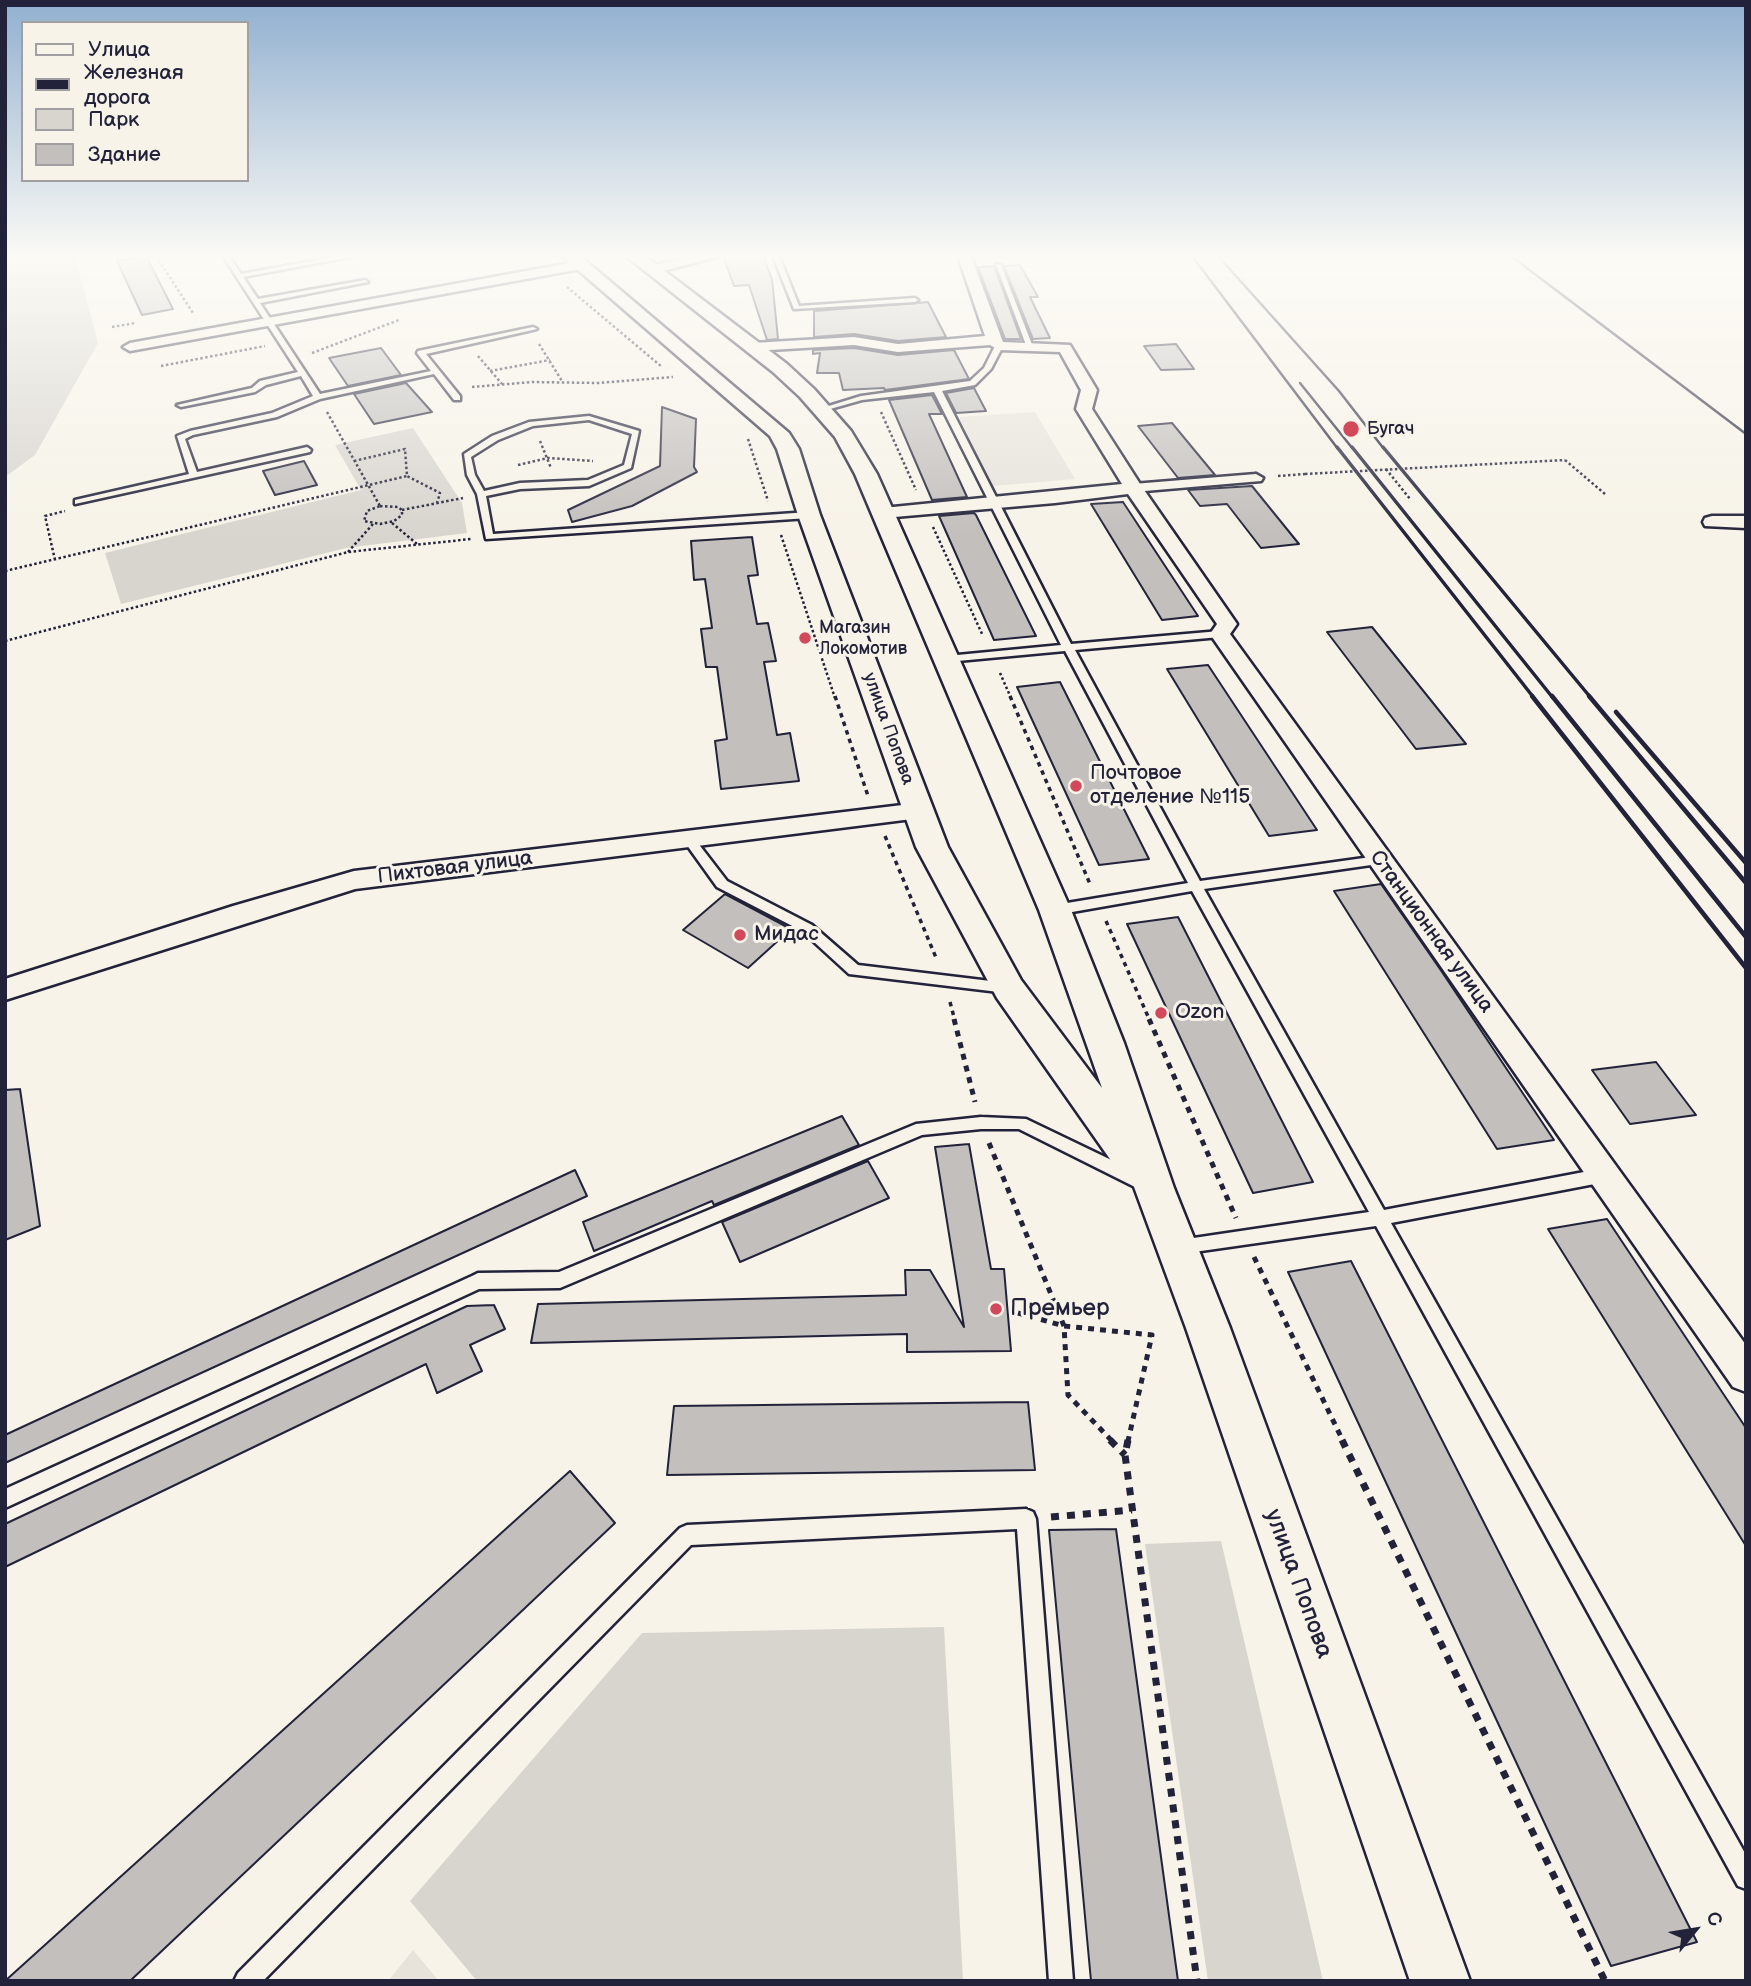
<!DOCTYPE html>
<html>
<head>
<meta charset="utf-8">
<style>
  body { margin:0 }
  #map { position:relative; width:1751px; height:1986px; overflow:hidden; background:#f7f3e8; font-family:"Balsamiq Sans",sans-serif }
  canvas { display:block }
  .frame { position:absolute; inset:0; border:7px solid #22223b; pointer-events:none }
  .legend { position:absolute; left:21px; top:21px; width:228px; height:161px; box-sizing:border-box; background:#f7f3e8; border:2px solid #a29fa3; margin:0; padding:9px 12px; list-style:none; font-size:21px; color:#22223b }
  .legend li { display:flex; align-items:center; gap:14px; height:35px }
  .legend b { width:35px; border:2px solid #a29fa3 }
  .north { position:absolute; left:1660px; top:1895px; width:70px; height:70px; -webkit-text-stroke:5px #f7f3e8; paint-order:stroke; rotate:60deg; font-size:19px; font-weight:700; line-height:28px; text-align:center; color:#22223b }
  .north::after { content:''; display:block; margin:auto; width:24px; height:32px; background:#22223b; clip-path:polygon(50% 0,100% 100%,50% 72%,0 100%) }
</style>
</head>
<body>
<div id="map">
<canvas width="1751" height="1986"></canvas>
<div class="frame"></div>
<ul class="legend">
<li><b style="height:9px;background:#f7f3e8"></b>Улица</li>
<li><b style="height:9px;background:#22223b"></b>Железная дорога</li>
<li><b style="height:19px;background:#d8d5cf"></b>Парк</li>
<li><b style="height:19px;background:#c2bfbd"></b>Здание</li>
</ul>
<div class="north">С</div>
</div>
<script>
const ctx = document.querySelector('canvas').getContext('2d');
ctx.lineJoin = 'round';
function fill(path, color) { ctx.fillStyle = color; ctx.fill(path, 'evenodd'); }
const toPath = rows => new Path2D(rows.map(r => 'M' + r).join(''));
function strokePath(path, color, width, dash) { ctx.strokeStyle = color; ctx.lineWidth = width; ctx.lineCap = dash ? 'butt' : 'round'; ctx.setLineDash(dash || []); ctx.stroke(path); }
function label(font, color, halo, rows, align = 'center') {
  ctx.font = font + ' "Balsamiq Sans",sans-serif'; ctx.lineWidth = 6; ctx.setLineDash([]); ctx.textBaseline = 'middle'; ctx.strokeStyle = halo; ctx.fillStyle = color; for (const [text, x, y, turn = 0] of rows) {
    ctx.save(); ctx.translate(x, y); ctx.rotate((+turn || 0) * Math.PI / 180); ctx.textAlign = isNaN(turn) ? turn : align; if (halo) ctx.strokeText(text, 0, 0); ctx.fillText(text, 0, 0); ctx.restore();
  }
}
fill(toPath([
  [1035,412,1075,479,993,486,959,417],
  [413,1950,439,1981,388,1981]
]), '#e7e3db');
fill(toPath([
  [5,256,75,256,98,343,35,455,5,477],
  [413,428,462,503,467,533,346,548,121,604,105,553,361,490,335,445],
  [1221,1541,1323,1981,1208,1981,1145,1544],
  [944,1627,963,1981,477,1981,410,1901,642,1633]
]), '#d8d5cf');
const building = toPath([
  [146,256,173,309,142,315,117,261,146,256],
  [723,256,763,256,772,279,778,339,767,340,749,285,734,286,723,256],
  [1020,265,1038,297,1030,297,1050,338,1033,339,1004,266,1020,265],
  [994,266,1021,339,1005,339,978,267,994,266],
  [928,302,946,337,898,341,854,334,814,337,814,311,928,302],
  [1176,344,1194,369,1161,370,1144,346,1176,344],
  [381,348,401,375,348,386,329,358,381,348],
  [854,348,898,355,954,350,969,379,885,390,884,388,843,390,839,373,817,373,820,353,813,354,813,350,854,348],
  [406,383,432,412,374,424,354,394,406,383],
  [974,388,986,411,956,413,946,393,974,388],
  [932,395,942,414,929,414,967,497,932,500,889,400,932,395],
  [662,407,696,419,694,467,697,472,632,506,572,522,568,510,660,466,662,407],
  [1172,423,1215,475,1178,478,1138,426,1172,423],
  [304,461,317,485,275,495,263,471,304,461],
  [1252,486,1299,544,1261,548,1227,504,1200,506,1188,490,1252,486],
  [1123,502,1198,616,1162,620,1091,504,1123,502],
  [974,513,976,515,1036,636,994,640,939,516,974,513],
  [752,537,758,575,748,576,757,624,768,623,776,661,764,662,777,735,790,733,799,781,721,789,715,741,727,739,717,667,706,667,701,629,712,628,705,579,694,580,691,541,752,537],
  [1372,627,1466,744,1416,749,1327,632,1372,627],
  [1208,665,1317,830,1269,836,1167,669,1208,665],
  [1060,682,1149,859,1099,865,1017,687,1060,682],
  [1381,884,1440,969,1554,1140,1497,1149,1334,891,1381,884],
  [725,894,791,929,748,968,683,930,725,894],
  [1178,917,1313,1182,1253,1193,1127,924,1178,917],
  [1656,1062,1696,1115,1630,1124,1592,1070,1656,1062],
  [20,1089,40,1226,5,1240,5,1090,20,1089],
  [842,1116,859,1145,714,1205,712,1201,594,1251,583,1222,842,1116],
  [969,1144,991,1269,1004,1269,1011,1351,907,1352,907,1334,531,1343,538,1304,906,1295,905,1270,930,1270,964,1327,935,1147,969,1144],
  [868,1161,889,1198,740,1262,722,1222,868,1161],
  [575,1170,587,1196,5,1463,5,1435,575,1170],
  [1607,1219,1746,1428,1746,1546,1548,1229,1607,1219],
  [1351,1261,1697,1942,1611,1966,1288,1272,1351,1261],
  [494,1305,505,1329,470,1345,482,1371,437,1393,426,1364,5,1567,5,1524,467,1306,494,1305],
  [1028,1402,1035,1470,667,1475,674,1406,1028,1402],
  [570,1471,615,1523,130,1981,5,1981,570,1471],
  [1116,1529,1178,1981,1091,1981,1049,1530,1116,1529]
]);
fill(building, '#c2bfbd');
strokePath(building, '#22223b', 2);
const service = toPath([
  [223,256,229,256,241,274,340,256,355,256,243,277,258,299,365,280,368,282,260,303,320,394,431,371,417,353,418,351,533,327,537,329,426,354,460,396,460,400,454,400,434,374,320,399,277,417,193,435,185,439,197,472,307,447,311,450,310,452,75,504,75,500,189,474,177,436,190,431,272,413,313,396,301,376,266,385,255,392,181,407,177,405,252,388,260,381,298,372,223,256],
  [773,256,779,256,799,306,915,298,918,300,915,302,794,309,773,256],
  [996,264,1001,265,1033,347,1026,345,996,264],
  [996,344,1003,346,991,369,975,385,942,391,1071,644,1220,631,1225,634,1220,637,1075,650,1200,881,1378,856,1384,860,1378,864,1204,889,1384,1210,1605,1168,1611,1170,1613,1175,1611,1180,1605,1182,1391,1223,1746,1855,1746,1889,1738,1886,1376,1226,1180,1254,1174,1252,1172,1247,1174,1242,1180,1240,1369,1212,1192,891,1055,915,1048,910,1055,905,1188,883,1065,651,947,662,942,659,947,656,1061,645,934,392,862,400,823,411,819,409,861,396,970,381,984,368,996,344],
  [589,416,639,431,631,468,589,486,520,489,486,496,493,534,809,512,814,515,809,518,486,539,477,494,467,475,464,454,492,436,529,422,589,416],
  [589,420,632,434,624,465,588,480,520,483,484,491,475,475,471,457,498,440,533,426,589,420],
  [690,837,694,838,727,881,812,925,858,965,1007,983,1014,988,1007,993,849,974,802,931,717,887,684,841,690,837],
  [981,1117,1026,1119,1153,1180,1155,1185,1153,1190,1147,1192,1141,1190,1019,1129,981,1129,922,1135,560,1288,479,1289,5,1508,5,1489,472,1276,478,1273,559,1272,916,1124,981,1117],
  [1026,1509,1033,1512,1036,1519,1073,1981,1049,1981,1017,1529,691,1545,263,1981,234,1981,238,1973,680,1528,687,1525,1026,1509]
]);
const pedestrian = toPath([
  [1256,474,1263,478,1261,481,1133,492,1126,488,1133,484,1256,474]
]);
const minor = toPath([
  [696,256,721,256,651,274,644,270,646,267,696,256],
  [958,256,971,256,1003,342,1070,345,1097,390,1092,409,1142,487,1237,624,1230,634,1746,1345,1746,1392,1733,1387,1210,634,1217,624,1128,494,1055,503,883,518,874,513,883,508,1122,484,1076,409,1081,390,1060,352,999,350,990,345,898,352,854,345,753,351,746,347,753,343,854,337,898,344,985,336,958,256],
  [581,261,588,265,586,268,130,351,123,347,130,343,581,261],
  [1712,516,1746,516,1746,528,1705,526,1703,522,1705,518,1712,516],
  [919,803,928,805,931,811,928,817,355,889,5,1000,5,979,233,906,354,871,919,803]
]);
const tertiary = toPath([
  [562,256,580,256,789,433,799,449,820,515,948,847,1021,980,1102,1088,1039,910,855,474,835,437,800,397,773,372,626,256,645,256,787,364,814,389,851,431,877,474,1071,910,1124,1043,1174,1188,1230,1328,1470,1981,1410,1981,1186,1328,1130,1176,1119,1172,997,998,916,847,798,515,777,449,770,436,562,256]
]);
strokePath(service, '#22223b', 5);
strokePath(pedestrian, '#22223b', 5);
strokePath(minor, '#22223b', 5);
strokePath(tertiary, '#22223b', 5);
strokePath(toPath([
  [156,256,193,313],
  [567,287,662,367],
  [112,327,135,323],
  [539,344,562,381],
  [312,353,399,320],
  [478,356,502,384],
  [161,366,265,346],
  [490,371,550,360],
  [472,387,532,382,598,383,673,377],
  [327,412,380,506],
  [881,412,916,490],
  [748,439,768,501],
  [540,441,551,468],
  [1565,460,1605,494],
  [354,461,405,449,407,476,440,493,437,503],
  [518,465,548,458,593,461],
  [1386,469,1410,499],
  [1278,476,1305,474],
  [380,506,398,507,402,510,402,515,394,521,380,524,364,521,367,511,380,506],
  [402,510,463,498],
  [392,523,417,544],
  [933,527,983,636],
  [781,535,835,698],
  [348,552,373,524],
  [55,560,45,516,65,511],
  [5,571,407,476],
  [5,641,348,552,471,539],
  [1000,673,1011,698]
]), '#22223b', 2.5, [2.5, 2.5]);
strokePath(toPath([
  [835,696,868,796],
  [1010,696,1090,884],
  [885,836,937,960],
  [1106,921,1150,1021],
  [950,1002,955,1021]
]), '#22223b', 3.5, [4.5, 4.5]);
strokePath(toPath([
  [954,1019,975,1102],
  [1149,1019,1236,1218],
  [989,1143,1064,1326,1068,1395,1112,1441],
  [1254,1257,1343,1441],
  [1018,1313,1064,1326,1152,1335,1128,1441]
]), '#22223b', 5, [6, 6]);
strokePath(toPath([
  [1110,1440,1125,1455],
  [1128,1440,1125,1455,1197,1981],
  [1342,1440,1605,1981],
  [1051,1517,1132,1510]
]), '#22223b', 7, [8, 8]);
fill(service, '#f7f3e8');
fill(pedestrian, '#f7f3e8');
fill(minor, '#f7f3e8');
fill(tertiary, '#f7f3e8');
strokePath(toPath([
  [1192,256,1338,449],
  [1218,256,1339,391,1384,449],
  [1511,256,1746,434],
  [1300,383,1353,449]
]), '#22223b', 2.5);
strokePath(toPath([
  [1337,447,1534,698],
  [1352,447,1553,698],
  [1383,447,1591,698]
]), '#22223b', 3.5);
strokePath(toPath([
  [1532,696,1746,968],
  [1552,696,1746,937],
  [1589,696,1746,883],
  [1616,712,1746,863]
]), '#22223b', 4.5);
strokePath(toPath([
  [1305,474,1565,460]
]), '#22223b', 2.5, [2.5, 2.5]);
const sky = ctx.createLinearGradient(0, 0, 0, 534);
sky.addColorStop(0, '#91b0d0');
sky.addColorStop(0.48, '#fbfaf5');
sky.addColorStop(1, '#fbfaf500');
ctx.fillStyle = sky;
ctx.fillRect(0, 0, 1751, 534);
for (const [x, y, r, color] of [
  [1351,429,9,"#d1495b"],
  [805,638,7,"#d1495b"],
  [1076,786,7,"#d1495b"],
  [740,935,7,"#d1495b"],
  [1161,1013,7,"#d1495b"],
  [996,1309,7,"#d1495b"]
]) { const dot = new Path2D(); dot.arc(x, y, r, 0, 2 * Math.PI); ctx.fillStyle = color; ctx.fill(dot); strokePath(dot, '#f7f3e8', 2.5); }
label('18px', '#22223b', '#f7f3e8', [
  ["Бугач",1367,429],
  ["Магазин",819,628],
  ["Локомотив",819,649]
], 'left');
label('18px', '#22223b', '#f7f3e8', [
  ["улица Попова",888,729,70]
]);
label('21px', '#22223b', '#f7f3e8', [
  ["Почтовое",1090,774],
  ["отделение №115",1090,798],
  ["Мидас",754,935],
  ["Ozon",1175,1013]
], 'left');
label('21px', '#22223b', '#f7f3e8', [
  ["Пихтовая улица",455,868,-7],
  ["Станционная улица",1431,932,54]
]);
label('24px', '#22223b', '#f7f3e8', [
  ["Премьер",1010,1309]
], 'left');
label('24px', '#22223b', '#f7f3e8', [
  ["улица Попова",1298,1584,70]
]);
</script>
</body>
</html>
